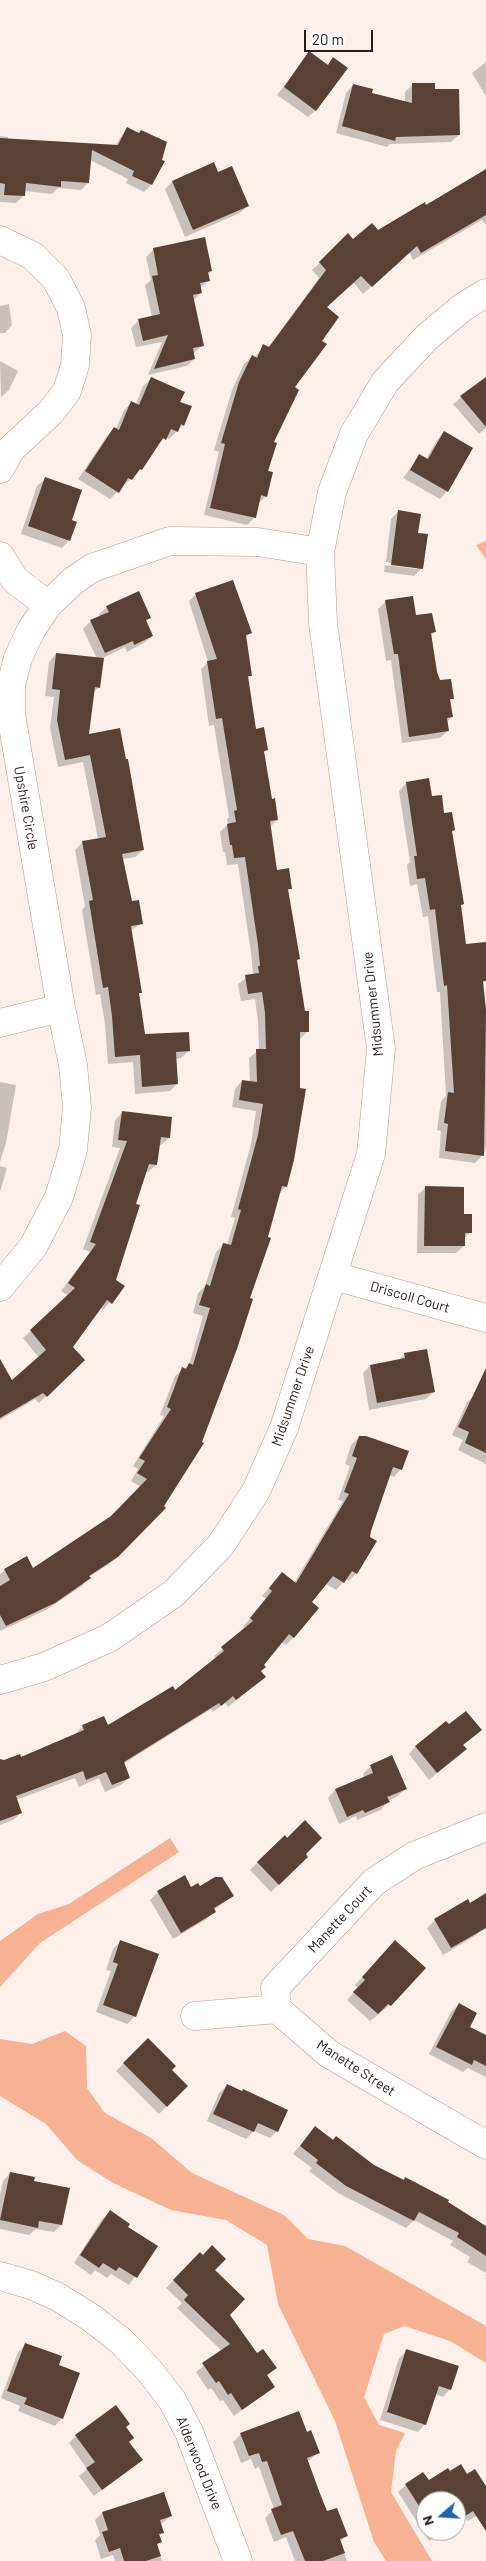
<!DOCTYPE html>
<html>
<head>
<meta charset="utf-8">
<style>
  body { margin:0 }
  #map { position:relative; width:486px; height:2561px; overflow:hidden; background:#fdf0ea; font-family:Barlow,sans-serif }
  canvas { display:block }
  .north { position:absolute; left:416px; top:2491px; width:50px; height:50px; box-sizing:border-box; background:#fff; border:1px solid #a8a4a2; border-radius:50%; rotate:251deg; font-size:14px; font-weight:700; line-height:20px; text-align:center; color:#261b16 }
  .north::after { content:''; display:block; margin:auto; width:18px; height:22px; background:#1f63b3; clip-path:polygon(50% 0,100% 100%,50% 72%,0 100%) }
  .scale { position:absolute; left:304px; top:30px; width:69px; height:22px; box-sizing:border-box; border:2px solid #261b16; border-top:0; padding-left:6px; font-size:15px; line-height:18px; white-space:nowrap; color:#261b16; -webkit-text-stroke:4px #fff; paint-order:stroke }
</style>
</head>
<body>
<div id="map">
<canvas width="486" height="2561"></canvas>
<div class="north">N</div>
<div class="scale">20 m</div>
</div>
<script>
const ctx = document.querySelector('canvas').getContext('2d');
ctx.lineJoin = 'round';
function fill(path, color) { ctx.fillStyle = color; ctx.fill(path, 'evenodd'); }
const toPath = rows => new Path2D(rows.map(r => 'M' + r).join(''));
function strokePath(path, color, width, dash) { ctx.strokeStyle = color; ctx.lineWidth = width; ctx.lineCap = dash ? 'butt' : 'round'; ctx.setLineDash(dash || []); ctx.stroke(path); }
function label(font, color, halo, rows, align = 'center') {
  ctx.font = font + ' Barlow,sans-serif'; ctx.lineWidth = 5; ctx.setLineDash([]); ctx.textBaseline = 'middle'; ctx.strokeStyle = halo; ctx.fillStyle = color; for (const [text, x, y, turn = 0] of rows) {
    ctx.save(); ctx.translate(x, y); ctx.rotate((+turn || 0) * Math.PI / 180); ctx.textAlign = isNaN(turn) ? turn : align; if (halo) ctx.strokeText(text, 0, 0); ctx.fillText(text, 0, 0); ctx.restore();
  }
}
fill(toPath([
  [486,541,486,559,476,545],
  [170,1838,179,1852,40,1943,0,1987,0,1941,38,1914,69,1904],
  [65,2031,86,2046,87,2088,105,2113,151,2138,192,2173,284,2215,308,2239,345,2246,486,2326,486,2363,450,2341,404,2326,384,2334,364,2397,379,2425,405,2433,396,2451,391,2492,432,2561,386,2561,374,2542,335,2421,278,2304,267,2245,226,2220,171,2210,113,2183,77,2160,46,2124,0,2096,0,2039,32,2044]
]), '#f6b293');
fill(toPath([
  [310,53,327,65,333,59,316,110,308,117,277,95],
  [486,62,486,96,472,73],
  [413,84,433,90,459,135,451,142,390,144,387,147,336,133,346,93,353,85,371,94,405,103,405,92],
  [127,128,151,185,144,192,126,183,128,179,90,160,88,183,81,190,58,188,52,194,24,191,23,196,16,203,0,202,0,136,8,137,8,140,115,146],
  [486,167,486,225,482,220,413,260,409,252,363,294,353,282,326,308,320,341,293,388,272,443,266,472,266,496,258,504,254,518,247,525,204,515,219,452,214,450,232,390,244,364,252,357,254,358,264,346,268,348,319,278,312,270,348,235,353,241,378,231,482,174],
  [172,182,248,206,240,213,185,237,165,189],
  [153,250,211,271,208,274,209,280,200,288,201,293,193,301,203,345,193,354,194,359,187,366,148,375,162,342,136,347,131,328,139,320,152,317,145,285,151,280,146,257],
  [9,304,12,325,5,333,0,333,0,306],
  [0,361,18,371,9,390,1,397],
  [486,377,486,428,479,434,453,404],
  [151,379,179,402,183,425,169,439,166,437,156,446,141,469,110,499,78,479,107,436,114,428,116,429,124,410,131,403,136,404,143,386],
  [444,432,447,491,440,499,403,478,420,455,426,459,437,440],
  [45,479,70,521,69,540,62,548,21,534,37,486],
  [398,512,417,534,422,568,414,576,384,572,385,565,417,569,417,567,386,562,391,519],
  [196,594,251,633,245,638,251,675,247,679,255,730,267,750,263,753,271,800,277,820,270,827,276,871,290,888,287,892,307,1032,300,1039,286,1186,279,1194,164,1508,109,1564,89,1577,82,1586,46,1610,0,1631,0,1574,5,1570,32,1570,111,1517,141,1487,131,1481,138,1469,133,1466,164,1416,160,1415,175,1376,189,1365,203,1316,193,1313,198,1293,205,1286,216,1252,224,1244,227,1245,235,1218,231,1217,251,1144,256,1111,232,1107,235,1089,242,1081,250,1082,249,1058,259,1050,258,1021,255,999,241,1001,238,984,253,973,251,953,238,864,227,865,225,852,223,852,220,832,228,824,227,819,229,817,214,725,209,726,201,669,208,662,189,601],
  [385,602,415,617,434,632,431,636,439,682,452,698,449,701,451,717,447,722,448,731,440,738,402,743,391,660,386,661,378,609],
  [107,607,150,617,145,622,152,636,144,643,127,652,125,647,103,658,99,687,93,693,88,736,143,850,135,857,122,859,131,903,142,923,130,931,140,992,138,995,144,1035,189,1051,181,1058,175,1059,177,1084,170,1091,135,1094,133,1062,108,1064,105,1024,100,994,96,995,82,910,85,906,75,850,83,842,98,839,83,762,58,767,50,728,54,697,45,696,49,662,56,654,97,659,83,629,91,621,100,617,99,614],
  [428,780,431,797,454,830,451,833,463,904,460,906,464,946,486,943,486,980,482,984,486,1016,486,1147,483,1155,475,1163,439,1158,441,1131,437,1130,441,1101,446,1096,440,992,437,992,428,916,423,917,417,884,410,886,407,865,410,862,399,791,406,783],
  [0,1082,16,1085,6,1143,0,1162],
  [123,1112,169,1138,161,1145,158,1145,156,1165,148,1172,145,1172,115,1280,123,1286,103,1310,100,1307,71,1347,83,1360,39,1403,35,1399,0,1420,0,1362,12,1382,39,1358,23,1338,69,1296,61,1291,90,1252,83,1249,120,1148,112,1147,115,1120],
  [0,1166,7,1168,0,1192],
  [425,1188,463,1215,470,1232,464,1239,464,1246,456,1253,417,1253,418,1195],
  [405,1354,434,1392,426,1399,369,1410,363,1373,370,1366,399,1360],
  [475,1395,486,1400,486,1464,458,1450,463,1440,452,1435,467,1402],
  [359,1437,401,1469,394,1477,389,1475,356,1573,349,1581,346,1579,336,1590,326,1584,310,1602,318,1608,293,1638,286,1645,282,1642,262,1665,256,1684,228,1707,225,1703,213,1712,211,1709,123,1764,129,1778,121,1785,105,1792,99,1778,79,1787,75,1778,16,1800,21,1813,13,1820,0,1825,0,1762,21,1758,75,1734,83,1726,107,1727,175,1692,217,1659,214,1656,246,1629,243,1627,266,1599,262,1596,275,1581,294,1583,343,1501,338,1500,350,1466,345,1464,351,1445],
  [416,1746,465,1749,429,1780,409,1754],
  [371,1766,405,1789,398,1796,388,1801,381,1810,357,1820,356,1816,339,1824,328,1798,335,1790,365,1778,363,1774],
  [285,1836,306,1857,271,1892,250,1870],
  [184,1877,191,1888,200,1887,232,1896,214,1910,207,1919,173,1939,150,1900,158,1892],
  [486,1895,486,1923,482,1929,475,1936,443,1955,427,1928,435,1920],
  [121,1941,135,2016,127,2024,96,2012,111,1971,106,1970,113,1949],
  [388,1949,390,2005,370,2021,347,2000,358,1988,355,1985],
  [459,2004,468,2027,486,2037,486,2077,468,2068,463,2072,429,2054,451,2012],
  [148,2040,170,2070,186,2086,159,2114,116,2071],
  [227,2086,277,2131,270,2138,254,2131,246,2139,207,2121,219,2093],
  [315,2127,374,2166,447,2203,486,2227,486,2273,467,2262,470,2257,450,2245,453,2241,414,2220,406,2228,338,2193,309,2171,312,2168,293,2154],
  [10,2173,61,2225,54,2232,36,2229,29,2235,0,2229,0,2195,3,2181],
  [110,2212,127,2227,156,2246,129,2285,111,2274,107,2278,95,2270,91,2275,74,2263,102,2219],
  [200,2254,214,2270,228,2315,256,2355,275,2368,266,2377,273,2387,234,2416,223,2400,220,2401,211,2388,208,2390,196,2372,222,2351,177,2308,182,2303,166,2288],
  [26,2344,57,2366,62,2418,55,2426,18,2411,20,2406,1,2398,18,2352],
  [407,2351,450,2389,443,2397,435,2394,425,2424,418,2432,380,2420,399,2358],
  [241,2434,306,2434,318,2453,307,2462,327,2513,346,2536,340,2542,347,2561,295,2561,286,2537,274,2542,265,2518,274,2509,259,2467,255,2469,251,2459,241,2463,233,2442],
  [76,2436,128,2442,141,2460,94,2496,79,2476,87,2469,69,2443],
  [449,2473,467,2476,486,2488,486,2510,468,2521,465,2518,456,2524,456,2501,426,2501,426,2531,445,2531,429,2541,398,2492,406,2485,429,2482],
  [102,2513,171,2516,160,2525,162,2532,159,2536,160,2542,157,2546,162,2561,115,2561,113,2555,101,2559,95,2540,100,2535,95,2520]
]), '#0003');
fill(toPath([
  [309,51,328,65,333,57,348,68,316,111,284,87],
  [412,83,435,83,435,89,459,89,460,135,396,137,395,141,342,126,353,84,373,89,372,93,412,103],
  [127,127,139,133,141,130,167,142,162,160,165,161,152,185,132,176,134,171,92,150,89,183,61,181,61,187,26,183,25,196,4,195,5,184,0,183,0,138,118,145],
  [214,162,218,172,232,166,249,206,193,230,172,181],
  [486,169,486,215,421,253,417,246,372,287,361,276,327,307,339,317,322,341,327,344,295,387,299,390,274,442,277,443,268,471,273,472,267,497,261,495,256,518,210,508,225,444,221,443,239,382,252,355,257,358,263,344,269,347,326,270,319,262,348,233,353,239,372,223,378,230,425,202,426,205],
  [205,237,212,271,208,272,210,281,200,283,202,293,193,295,204,346,193,348,195,359,154,369,168,335,143,341,138,319,160,314,152,276,158,275,153,248],
  [151,377,185,392,180,402,192,406,184,426,181,424,178,432,171,429,166,440,163,438,142,470,140,469,132,480,128,478,119,493,85,471,114,427,119,430,131,401,139,405],
  [486,377,486,427,460,396],
  [444,431,473,448,448,492,410,470,419,454,428,459],
  [45,477,82,490,72,520,77,522,70,541,28,526],
  [398,510,421,514,418,533,428,534,423,569,391,565],
  [233,580,252,633,246,635,252,676,248,676,256,729,264,727,268,750,264,751,272,799,275,798,278,820,270,821,277,870,289,868,292,889,288,889,300,959,297,960,305,1011,309,1011,309,1032,300,1032,300,1088,306,1089,294,1160,287,1187,282,1186,268,1237,271,1238,250,1298,253,1299,237,1349,202,1442,204,1443,164,1506,166,1508,118,1557,89,1576,91,1578,55,1603,6,1626,0,1615,0,1586,10,1580,4,1569,27,1556,33,1568,111,1516,147,1479,137,1473,145,1461,139,1458,171,1409,167,1407,182,1367,186,1369,189,1363,193,1365,210,1308,199,1305,206,1284,210,1286,223,1243,231,1245,241,1210,238,1209,258,1135,263,1104,239,1100,242,1080,257,1082,256,1049,266,1049,265,1013,262,992,248,994,245,975,259,973,258,966,260,966,258,945,245,857,234,858,232,845,230,845,227,824,236,822,234,811,237,810,222,718,216,719,207,661,217,659,195,593],
  [139,591,151,618,146,620,153,636,134,645,133,641,105,653,90,620,109,612,106,606],
  [413,596,416,615,432,613,436,632,431,633,437,672,440,680,451,679,454,699,450,699,453,717,447,718,449,731,409,737,398,654,394,654,385,600],
  [56,653,104,658,100,688,95,687,89,734,120,728,126,759,128,759,144,850,122,854,132,901,139,900,143,924,131,926,142,993,139,993,145,1034,189,1032,190,1051,176,1052,178,1084,142,1087,140,1055,115,1057,112,1016,108,987,103,988,89,901,93,900,82,841,106,837,90,755,65,760,57,720,60,690,52,689],
  [429,778,432,796,442,795,444,813,452,812,455,830,452,831,464,904,461,905,466,944,486,942,486,981,483,981,486,1010,484,1156,445,1151,448,1124,444,1123,448,1092,454,1093,447,985,444,986,435,909,430,910,425,878,417,879,414,856,417,856,406,782],
  [122,1111,172,1117,170,1138,161,1137,157,1165,149,1164,136,1204,140,1205,116,1280,125,1286,112,1304,107,1300,73,1347,85,1360,47,1397,43,1393,0,1418,0,1359,12,1380,46,1350,30,1330,75,1288,68,1283,96,1244,90,1242,127,1141,118,1140],
  [425,1186,464,1187,464,1214,472,1214,472,1233,465,1233,465,1246,424,1246],
  [427,1349,435,1392,377,1403,370,1365,405,1358,404,1353],
  [486,1368,486,1453,465,1443,469,1432,458,1427],
  [359,1436,366,1436,409,1451,402,1470,393,1467,371,1531,370,1537,377,1541,357,1574,352,1571,344,1583,333,1576,312,1602,319,1608,294,1638,289,1634,264,1665,266,1667,261,1671,266,1677,236,1700,233,1696,221,1706,219,1703,124,1762,130,1778,112,1785,106,1772,86,1780,83,1771,16,1796,22,1813,0,1821,0,1759,4,1760,20,1754,21,1757,84,1730,82,1725,104,1716,108,1725,173,1686,175,1690,224,1651,221,1647,253,1621,250,1618,272,1591,269,1588,282,1572,296,1583,349,1494,344,1492,357,1458,352,1456],
  [466,1711,482,1730,463,1745,467,1749,437,1773,415,1746,446,1721,449,1724],
  [392,1755,407,1789,387,1797,390,1802,365,1813,363,1810,347,1817,335,1789,373,1773,370,1765],
  [305,1820,322,1838,306,1854,308,1857,279,1885,257,1862,285,1835,287,1838],
  [185,1875,191,1887,198,1883,200,1886,215,1877,222,1877,234,1896,214,1908,216,1912,181,1933,157,1891],
  [486,1893,486,1928,451,1948,434,1919,468,1899,470,1903],
  [120,1940,159,1954,136,2017,103,2005,118,1964,113,1962],
  [395,1940,426,1968,391,2006,388,2004,378,2014,353,1992,365,1980,362,1977],
  [459,2003,477,2013,470,2027,486,2035,486,2066,474,2060,472,2065,436,2047],
  [148,2038,176,2066,172,2070,188,2086,167,2107,123,2063],
  [227,2084,242,2091,243,2089,288,2110,278,2132,258,2123,254,2132,213,2114],
  [315,2126,333,2140,336,2136,374,2165,404,2180,405,2177,449,2200,448,2202,486,2226,486,2256,457,2237,459,2233,419,2212,414,2221,346,2186,316,2163,318,2160,300,2146],
  [10,2172,35,2177,34,2181,70,2188,62,2225,39,2221,38,2228,0,2220],
  [110,2210,130,2224,128,2227,158,2246,137,2278,119,2267,116,2271,103,2263,99,2268,80,2255],
  [212,2245,226,2259,215,2270,245,2299,230,2315,257,2353,263,2349,277,2368,267,2375,275,2387,242,2410,231,2393,228,2395,219,2381,216,2383,202,2363,230,2344,184,2300,188,2295,173,2280,200,2252,203,2255],
  [25,2343,62,2356,59,2365,80,2373,63,2419,24,2404,27,2398,7,2391],
  [406,2349,459,2366,451,2390,439,2386,426,2425,387,2412],
  [116,2405,130,2424,126,2427,134,2438,129,2442,143,2460,102,2490,86,2468,95,2462,75,2435],
  [299,2411,307,2432,311,2430,320,2453,307,2458,319,2491,327,2511,337,2508,348,2536,340,2539,345,2553,323,2561,305,2561,293,2531,281,2535,271,2509,282,2505,267,2461,262,2462,259,2453,249,2456,240,2433],
  [461,2464,467,2474,475,2469,486,2486,486,2531,473,2511,456,2522,456,2501,426,2501,426,2517,405,2484,423,2472,429,2480,448,2468,450,2471],
  [164,2492,172,2516,160,2520,164,2533,159,2534,162,2542,157,2544,161,2556,146,2561,124,2561,120,2548,109,2552,102,2532,108,2530,102,2512]
]), '#5a4135');
const minor = toPath([
  [0,240,33,256,56,279,71,308,77,335,75,365,67,391,51,412,11,449,0,469],
  [0,556,15,580,48,605],
  [0,1023,61,1008],
  [334,1276,486,1318],
  [0,1287,33,1247,59,1197,73,1150,77,1107,73,1065,61,1008,11,714,11,685,18,658,31,630,48,605,73,581,92,568,170,541,258,542,320,552],
  [0,1680,44,1667,109,1638,173,1594,220,1546,256,1491,284,1428,371,1154,381,1049,323,623,320,552,332,492,354,434,385,382,427,337,463,307,486,293],
  [277,2009,275,1988,374,1882,414,1856,486,1827],
  [195,2016,277,2009,329,2054,486,2145],
  [0,2276,31,2285,58,2297,90,2317,121,2341,149,2370,172,2400,189,2432,238,2561]
]);
strokePath(minor, '#b89a8d', 29);
strokePath(minor, '#fff', 28);
label('14px', '#261b16', '#fff', [
  ["Upshire Circle",26,808,80],
  ["Midsummer Drive",373,1004,-96],
  ["Driscoll Court",410,1297,16],
  ["Midsummer Drive",293,1396,-71],
  ["Manette Court",340,1919,-47],
  ["Manette Street",356,2068,33],
  ["Alderwood Drive",199,2463,68]
]);
</script>
</body>
</html>
